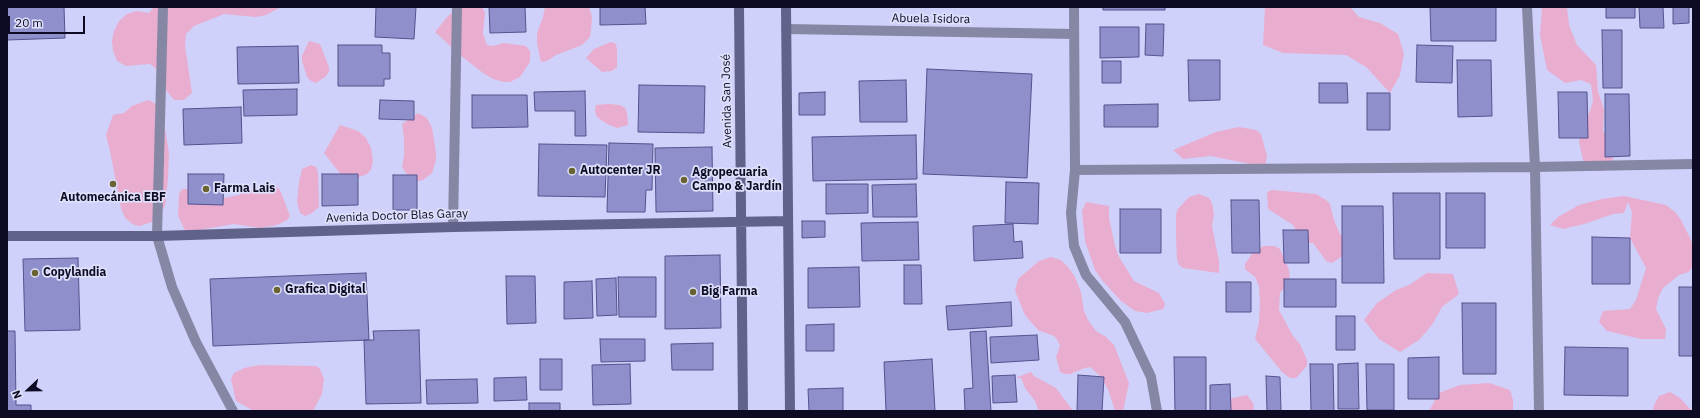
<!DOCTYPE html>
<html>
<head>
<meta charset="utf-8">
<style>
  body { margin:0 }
  #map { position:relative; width:1700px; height:418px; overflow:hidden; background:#d0d1fa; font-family:"IBM Plex Sans",sans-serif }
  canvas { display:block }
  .frame { position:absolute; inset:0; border:8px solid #0d0b23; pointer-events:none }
  .north { position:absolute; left:8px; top:370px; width:40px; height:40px; -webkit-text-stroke:3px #dee0fb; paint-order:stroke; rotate:248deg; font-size:11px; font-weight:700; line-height:16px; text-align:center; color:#0d0b23 }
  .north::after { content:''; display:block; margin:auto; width:14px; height:18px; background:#0d0b23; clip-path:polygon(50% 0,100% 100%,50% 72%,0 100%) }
  .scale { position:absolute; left:8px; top:16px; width:77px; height:18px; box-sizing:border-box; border:2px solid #0d0b23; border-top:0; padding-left:5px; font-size:12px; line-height:14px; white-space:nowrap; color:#0d0b23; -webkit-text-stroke:3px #dee0fb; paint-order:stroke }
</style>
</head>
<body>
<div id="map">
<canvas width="1700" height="418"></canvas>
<div class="frame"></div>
<div class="north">N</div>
<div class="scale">20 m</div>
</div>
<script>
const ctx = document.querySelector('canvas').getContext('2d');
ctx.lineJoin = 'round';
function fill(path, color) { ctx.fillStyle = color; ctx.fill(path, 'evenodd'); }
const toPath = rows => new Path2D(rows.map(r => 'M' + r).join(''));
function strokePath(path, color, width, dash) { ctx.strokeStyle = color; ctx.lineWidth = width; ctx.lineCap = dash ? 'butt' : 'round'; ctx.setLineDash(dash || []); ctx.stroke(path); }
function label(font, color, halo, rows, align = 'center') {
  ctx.font = font + ' "IBM Plex Sans",sans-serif'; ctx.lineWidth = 3.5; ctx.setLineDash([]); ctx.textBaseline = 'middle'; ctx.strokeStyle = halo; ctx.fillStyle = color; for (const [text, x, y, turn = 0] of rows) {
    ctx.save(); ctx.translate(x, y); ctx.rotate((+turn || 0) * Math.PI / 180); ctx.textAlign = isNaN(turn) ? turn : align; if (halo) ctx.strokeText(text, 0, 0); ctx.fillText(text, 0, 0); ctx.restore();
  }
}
fill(toPath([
  [154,7,281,7,266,15,256,17,224,14,194,26,186,34,185,46,192,93,184,100,174,100,166,90,159,71,150,64,126,66,117,61,113,51,112,41,114,31,119,21,127,14,137,11,149,13],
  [460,7,482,7,485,12,483,34,487,45,493,46,504,43,526,46,530,51,530,62,520,77,510,82,504,82,493,79,483,73,460,55,435,32,448,16],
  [545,7,589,7,592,17,591,30,590,37,582,45,556,55,547,61,541,62,537,44,537,33,543,17],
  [1265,7,1350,7,1359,17,1380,23,1398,34,1404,54,1400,75,1390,93,1366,67,1346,55,1283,53,1263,45],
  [1542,7,1567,7,1569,25,1577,45,1596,65,1598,91,1604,110,1603,131,1614,149,1612,165,1603,171,1592,170,1584,164,1579,142,1582,126,1590,111,1593,101,1591,84,1581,80,1565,83,1547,70,1540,35],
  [309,41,320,44,329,67,329,72,325,77,316,83,311,81,307,77,302,61,302,56],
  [611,42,616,44,617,50,617,67,612,71,602,72,586,58,594,49],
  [148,100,158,105,164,123,169,153,168,179,165,206,155,221,140,226,134,225,125,218,121,208,110,151,106,135,113,115,124,113,132,106],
  [609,104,620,105,625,108,627,113,628,125,617,128,607,124,597,117,595,111,596,105],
  [418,113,427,118,432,128,436,152,436,160,432,173,423,180,418,181,410,179,402,167,404,156,404,139,402,124],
  [340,125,358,131,366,138,371,148,373,160,371,170,367,174,357,178,342,176,324,153],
  [1239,127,1256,130,1261,134,1267,156,1265,167,1211,156,1183,159,1173,150,1216,132],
  [311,165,316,167,318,172,319,207,312,213,305,216,300,213,297,202,299,182,302,169],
  [270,185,276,186,280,190,290,216,287,220,277,225,260,228,234,224,186,232,178,216,179,194,182,189,188,189,201,198,218,199,239,195,249,190],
  [1272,190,1316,194,1326,200,1330,204,1334,220,1340,234,1346,243,1347,249,1341,257,1332,263,1326,261,1313,243,1307,243,1299,235,1293,225,1268,209,1267,192],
  [1199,194,1209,198,1212,203,1214,214,1212,226,1219,261,1219,273,1183,268,1179,265,1177,259,1176,235,1176,216,1177,210,1189,197],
  [1624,196,1666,205,1675,212,1681,220,1691,240,1693,248,1693,265,1689,272,1679,275,1663,288,1658,298,1656,309,1666,329,1665,339,1641,339,1607,331,1599,322,1603,311,1630,309,1636,300,1646,268,1630,238,1632,212,1628,202,1624,213,1613,214,1584,224,1563,229,1550,225,1558,217,1579,205,1602,199],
  [1086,202,1109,206,1109,218,1115,246,1119,257,1134,281,1159,293,1165,304,1163,309,1147,313,1135,311,1121,301,1102,280,1095,270,1085,241,1082,211],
  [1264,246,1275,246,1280,249,1289,270,1290,281,1280,293,1279,310,1293,336,1300,344,1307,360,1307,366,1296,378,1290,378,1282,372,1255,339,1259,322,1260,302,1259,286,1255,277,1245,269,1245,264,1254,251],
  [1051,257,1061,260,1069,268,1075,277,1081,292,1084,311,1088,320,1096,331,1106,337,1114,345,1129,383,1123,411,1115,411,1108,389,1099,375,1090,367,1085,368,1070,374,1065,374,1060,372,1056,357,1060,346,1058,341,1054,336,1038,330,1025,315,1015,291,1018,279,1039,261],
  [1427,273,1453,274,1459,294,1442,307,1432,325,1419,340,1400,352,1379,339,1364,320,1377,303,1396,290,1409,285],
  [260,365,316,366,320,369,324,379,322,394,314,409,312,411,254,411,236,401,231,379,234,373,244,368],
  [1031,372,1034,376,1056,388,1073,411,1039,411,1035,401,1025,388,1021,378,1015,378],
  [1489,383,1510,390,1513,400,1513,411,1429,411,1439,393,1460,385],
  [1670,392,1680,398,1692,411,1653,411,1654,405,1659,396],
  [1247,395,1253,403,1254,411,1220,411,1229,399]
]), '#e9adcf');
const building = toPath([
  [7,7,64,7,65,38,7,40,7,7],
  [376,7,416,7,414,39,375,37,376,7],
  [489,7,525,7,526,32,490,33,489,7],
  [600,7,645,7,646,24,600,25,600,7],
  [1103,7,1165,7,1165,10,1103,10,1103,7],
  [1430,7,1496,7,1496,41,1431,41,1430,7],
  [1606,7,1635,7,1635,18,1606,18,1606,7],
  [1639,7,1663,7,1664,28,1640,28,1639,7],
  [1673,7,1689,7,1689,23,1673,24,1673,7],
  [1146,24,1164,24,1163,56,1145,55,1146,24],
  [1100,27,1139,27,1139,57,1100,58,1100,27],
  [1602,30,1622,30,1622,88,1603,88,1602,30],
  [338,45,382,45,382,53,390,53,390,79,384,79,384,86,338,86,338,45],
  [1417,45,1453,46,1452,83,1416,82,1417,45],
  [298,46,299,83,238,84,237,47,298,46],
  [1188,60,1220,60,1220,100,1189,101,1188,60],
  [1457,60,1491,60,1492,116,1458,117,1457,60],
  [1102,61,1121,61,1121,83,1102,83,1102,61],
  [927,69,1032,74,1027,178,923,174,927,69],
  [906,80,907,122,860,122,859,81,906,80],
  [1319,83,1347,83,1348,103,1319,103,1319,83],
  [639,85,705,86,704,133,638,132,639,85],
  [297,89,297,115,244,116,243,90,297,89],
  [585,91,586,136,575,136,575,111,535,111,534,92,585,91],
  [825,92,825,115,799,115,799,93,825,92],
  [1558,92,1587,92,1588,138,1559,138,1558,92],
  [1367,93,1390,93,1390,130,1367,130,1367,93],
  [1605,94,1629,94,1630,156,1605,157,1605,94],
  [472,95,527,95,528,127,472,128,472,95],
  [380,100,414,101,414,120,379,119,380,100],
  [1158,104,1158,127,1104,127,1104,105,1158,104],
  [241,107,242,143,184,145,183,109,241,107],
  [916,135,917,179,813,181,812,137,916,135],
  [609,143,653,144,652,190,646,190,645,212,607,212,609,143],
  [539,144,607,145,605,197,538,196,539,144],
  [712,147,713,211,656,212,655,148,712,147],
  [188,174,224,174,223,205,188,204,188,174],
  [322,174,358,174,358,205,322,206,322,174],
  [393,175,417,175,417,210,393,210,393,175],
  [1006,182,1039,183,1038,224,1005,223,1006,182],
  [826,184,868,184,868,213,826,214,826,184],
  [916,184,917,217,873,217,872,185,916,184],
  [1393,193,1440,193,1440,259,1394,259,1393,193],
  [1446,193,1485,193,1485,248,1446,248,1446,193],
  [1231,200,1259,200,1260,253,1232,253,1231,200],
  [1342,206,1383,206,1384,283,1342,283,1342,206],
  [1120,209,1161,209,1161,253,1120,253,1120,209],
  [802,221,825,221,825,237,802,238,802,221],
  [918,222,919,260,862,261,861,223,918,222],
  [1013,224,1014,242,1022,241,1023,258,974,261,973,226,1013,224],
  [1283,230,1308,230,1309,263,1284,263,1283,230],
  [1592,237,1630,238,1630,284,1592,284,1592,237],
  [720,255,721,328,665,329,665,256,720,255],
  [78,258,80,330,25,331,23,259,78,258],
  [904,265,921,265,922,304,904,304,904,265],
  [859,267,860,307,808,308,808,268,859,267],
  [366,273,369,340,213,346,210,279,366,273],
  [506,276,535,276,536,323,507,324,506,276],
  [618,277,656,277,656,317,619,317,618,277],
  [616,278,617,315,597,316,596,279,616,278],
  [1284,279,1336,279,1336,307,1284,307,1284,279],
  [592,281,593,318,564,319,564,282,592,281],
  [1226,282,1251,282,1251,312,1226,312,1226,282],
  [1679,287,1693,287,1693,356,1679,356,1679,287],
  [1011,302,1012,326,948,330,946,306,1011,302],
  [1462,303,1496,303,1496,374,1463,374,1462,303],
  [1336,316,1355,316,1355,350,1336,350,1336,316],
  [834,324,834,351,806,351,806,325,834,324],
  [419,330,421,403,366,404,364,340,374,340,373,331,419,330],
  [7,331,15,331,16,405,31,405,31,411,7,411,7,331],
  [986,331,991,411,965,411,964,389,973,388,970,332,986,331],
  [1037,335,1039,360,991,363,990,337,1037,335],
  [600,339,645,339,645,361,601,362,600,339],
  [713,343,713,370,672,370,671,344,713,343],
  [1565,347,1628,348,1628,396,1564,395,1565,347],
  [1174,357,1206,357,1206,411,1175,411,1174,357],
  [1439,357,1439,399,1408,399,1408,358,1439,357],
  [540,359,562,359,562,390,540,390,540,359],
  [932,359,935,411,886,411,884,362,932,359],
  [1358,363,1359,409,1338,409,1338,364,1358,363],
  [630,364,631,404,593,405,592,365,630,364],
  [1310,364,1333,364,1334,411,1311,411,1310,364],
  [1366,364,1394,364,1394,410,1367,410,1366,364],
  [1015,375,1017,402,993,403,992,376,1015,375],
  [1078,375,1104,377,1102,411,1077,411,1078,375],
  [1266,376,1280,377,1281,411,1267,411,1266,376],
  [526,377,527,400,494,401,494,378,526,377],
  [477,379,478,403,427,404,426,380,477,379],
  [1230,384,1231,411,1210,411,1210,385,1230,384],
  [843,388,843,411,809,411,808,389,843,388],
  [529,403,560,403,560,411,529,411,529,403]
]);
fill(building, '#8f8fcc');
strokePath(building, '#54528d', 1);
strokePath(toPath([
  [163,7,157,236,172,287,196,342,233,411],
  [1074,7,1075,170,1071,213,1074,246,1086,275,1125,322,1151,377,1157,411],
  [1527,7,1535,167,1539,411],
  [786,29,1074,34],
  [1075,170,1535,167,1693,164],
  [453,227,457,7]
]), '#8687a4', 10);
strokePath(toPath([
  [739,7,743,411],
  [786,7,790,411],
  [7,236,157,236,453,227,788,221]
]), '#61628a', 10);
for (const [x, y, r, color] of [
  [572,171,4,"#686330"],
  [684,180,4,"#686330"],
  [113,184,4,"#686330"],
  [206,189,4,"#686330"],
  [35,273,4,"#686330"],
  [277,290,4,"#686330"],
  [693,292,4,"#686330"]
]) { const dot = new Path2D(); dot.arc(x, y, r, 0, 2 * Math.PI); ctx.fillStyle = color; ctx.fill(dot); strokePath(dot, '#dee0fb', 1.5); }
label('12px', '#0d0b23', '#dee0fb', [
  ["Abuela Isidora",931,19,1],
  ["Avenida San José",727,101,-91],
  ["Avenida Doctor Blas Garay",397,216,-2]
]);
label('bold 12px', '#0d0b23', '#dee0fb', [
  ["Autocenter JR",580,171],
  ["Agropecuaria",692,173],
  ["Campo & Jardín",692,187],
  ["Farma Lais",214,189],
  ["Automecánica EBF",113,198,"center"],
  ["Copylandia",43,273],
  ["Grafica Digital",285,290],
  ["Big Farma",701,292]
], 'left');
</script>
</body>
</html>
